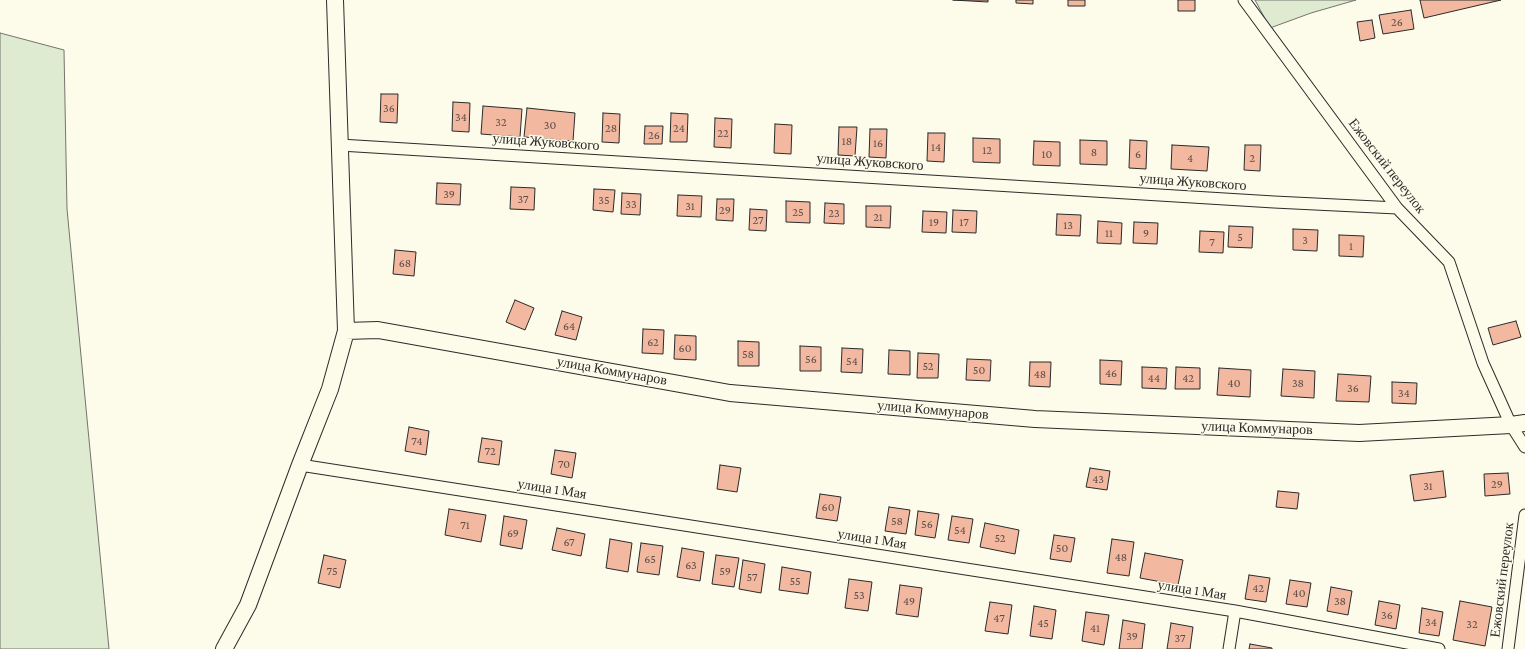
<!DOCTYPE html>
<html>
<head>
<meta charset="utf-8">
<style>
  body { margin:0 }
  canvas { display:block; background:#fdfbea }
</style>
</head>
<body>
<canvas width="1525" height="649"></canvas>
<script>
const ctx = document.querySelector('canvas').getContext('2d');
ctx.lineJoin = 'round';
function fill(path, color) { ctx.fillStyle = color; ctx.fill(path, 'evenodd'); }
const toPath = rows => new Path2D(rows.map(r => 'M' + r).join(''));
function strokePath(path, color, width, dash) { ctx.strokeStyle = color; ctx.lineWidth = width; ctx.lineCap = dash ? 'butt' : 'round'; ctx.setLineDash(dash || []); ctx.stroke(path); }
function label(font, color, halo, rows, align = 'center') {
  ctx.font = font + ' "Crimson Pro",serif'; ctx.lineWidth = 3; ctx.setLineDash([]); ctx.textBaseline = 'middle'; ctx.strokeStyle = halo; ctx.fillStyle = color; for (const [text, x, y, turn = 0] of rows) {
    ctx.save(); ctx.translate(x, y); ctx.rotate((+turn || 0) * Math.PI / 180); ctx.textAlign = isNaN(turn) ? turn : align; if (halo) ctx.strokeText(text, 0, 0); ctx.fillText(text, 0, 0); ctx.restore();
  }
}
const green = toPath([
  [1255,0,1356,0,1311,13,1270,28,1255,0],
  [0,33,64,50,67,209,109,649,0,649,0,33]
]);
fill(green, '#deebd1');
strokePath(green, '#74746e', 1);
const building = toPath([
  [953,0,988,0,988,2,953,0],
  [1016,0,1033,0,1033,4,1016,3,1016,0],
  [1068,0,1085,0,1085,6,1068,6,1068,0],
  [1178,0,1195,0,1195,11,1178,11,1178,0],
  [1420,0,1501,0,1424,18,1420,0],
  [1411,10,1414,29,1383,34,1379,15,1411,10],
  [1372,20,1375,38,1360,41,1357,22,1372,20],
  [381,94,398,94,397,123,380,122,381,94],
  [453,102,470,103,469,132,452,131,453,102],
  [483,106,522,109,520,137,481,134,483,106],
  [527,108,575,113,573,141,524,137,527,108],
  [603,113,620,114,619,143,602,142,603,113],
  [671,113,688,114,687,142,670,142,671,113],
  [715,118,732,119,731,148,714,147,715,118],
  [775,124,792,125,791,154,774,153,775,124],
  [645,126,663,126,662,144,644,144,645,126],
  [839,127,857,127,855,156,838,155,839,127],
  [870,129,887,129,886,158,869,157,870,129],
  [928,133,945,133,944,162,927,161,928,133],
  [973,138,1000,139,1000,163,973,162,973,138],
  [1080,140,1107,141,1107,165,1080,164,1080,140],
  [1130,140,1147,141,1146,169,1129,168,1130,140],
  [1034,141,1060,142,1060,166,1033,165,1034,141],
  [1172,145,1209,147,1207,171,1171,169,1172,145],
  [1245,145,1261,145,1260,171,1244,170,1245,145],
  [437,183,461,184,460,205,436,204,437,183],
  [511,187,535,188,534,210,510,209,511,187],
  [594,189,615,190,613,212,593,210,594,189],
  [622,193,641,194,640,215,621,214,622,193],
  [678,195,702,196,701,217,677,216,678,195],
  [717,199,734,199,733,221,716,220,717,199],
  [786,201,810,202,810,223,786,222,786,201],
  [825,203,844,204,844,224,824,223,825,203],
  [866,206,891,206,890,228,866,227,866,206],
  [750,209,767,210,766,231,749,230,750,209],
  [953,210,977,211,976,233,952,232,953,210],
  [923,211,947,212,946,233,922,232,923,211],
  [1057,214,1081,215,1080,236,1056,235,1057,214],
  [1098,221,1122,223,1121,244,1097,243,1098,221],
  [1134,222,1158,223,1157,244,1133,243,1134,222],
  [1229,226,1253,227,1252,248,1228,247,1229,226],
  [1293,229,1318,230,1317,251,1293,250,1293,229],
  [1200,231,1224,232,1223,253,1199,252,1200,231],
  [1339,235,1364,236,1363,257,1339,256,1339,235],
  [395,250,416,252,414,276,393,274,395,250],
  [515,300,534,308,525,330,506,322,515,300],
  [562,311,582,317,576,340,555,335,562,311],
  [1516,321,1521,337,1493,345,1488,328,1516,321],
  [643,329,664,330,663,354,642,353,643,329],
  [675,335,696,336,696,360,674,359,675,335],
  [738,341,759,342,759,366,738,366,738,341],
  [800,346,821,347,821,371,800,371,800,346],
  [842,348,863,349,862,373,841,372,842,348],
  [889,350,910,351,910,375,888,374,889,350],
  [918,353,939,354,938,378,917,378,918,353],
  [967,359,991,360,990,381,966,380,967,359],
  [1100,360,1122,361,1121,385,1100,384,1100,360],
  [1030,362,1051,362,1050,387,1029,386,1030,362],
  [1142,367,1167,368,1166,389,1142,388,1142,367],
  [1176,367,1200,368,1200,389,1175,389,1176,367],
  [1219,368,1251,370,1250,397,1217,395,1219,368],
  [1283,369,1315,371,1314,398,1281,396,1283,369],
  [1338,374,1371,376,1369,402,1336,401,1338,374],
  [1392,382,1417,383,1416,404,1392,403,1392,382],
  [409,427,429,431,426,455,405,451,409,427],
  [482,438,502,441,499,465,478,462,482,438],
  [555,450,576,453,572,478,551,474,555,450],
  [720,465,741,468,737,492,717,489,720,465],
  [1090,468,1110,471,1107,490,1086,487,1090,468],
  [1443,471,1446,497,1414,501,1410,475,1443,471],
  [1508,473,1510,494,1485,496,1484,474,1508,473],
  [1278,491,1299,493,1297,509,1276,507,1278,491],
  [820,494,841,497,837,521,816,518,820,494],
  [889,507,910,510,906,534,885,531,889,507],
  [449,509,486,515,481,542,445,535,449,509],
  [918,511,939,514,935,538,915,535,918,511],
  [504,516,527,520,522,549,500,545,504,516],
  [952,516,973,519,969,543,948,540,952,516],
  [985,523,1019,530,1015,554,980,547,985,523],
  [557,528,585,534,581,556,552,550,557,528],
  [1054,535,1075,538,1071,562,1050,559,1054,535],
  [610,539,632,543,628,572,606,568,610,539],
  [1112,539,1134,542,1129,576,1107,573,1112,539],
  [641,543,663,546,659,575,637,572,641,543],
  [682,548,704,552,700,581,677,577,682,548],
  [1145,553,1183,560,1178,585,1140,578,1145,553],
  [324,555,346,560,340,588,318,583,324,555],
  [716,555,739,558,734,587,712,584,716,555],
  [743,560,765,564,761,593,739,589,743,560],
  [782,567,811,572,808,594,779,590,782,567],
  [1249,575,1270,578,1266,602,1245,599,1249,575],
  [849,579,872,582,868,611,845,608,849,579],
  [1290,580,1311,583,1307,607,1286,604,1290,580],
  [900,585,922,588,918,617,896,614,900,585],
  [1331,587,1352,591,1348,615,1327,611,1331,587],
  [1379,601,1400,605,1396,629,1375,625,1379,601],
  [1460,601,1492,607,1485,646,1453,640,1460,601],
  [990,602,1012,605,1008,634,985,631,990,602],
  [1034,606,1056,610,1052,639,1030,636,1034,606],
  [1422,608,1443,612,1439,636,1419,633,1422,608],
  [1086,612,1109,615,1104,645,1082,641,1086,612],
  [1123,620,1145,624,1142,649,1119,649,1123,620],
  [1171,623,1193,627,1190,649,1167,649,1171,623],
  [1250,644,1272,648,1272,649,1249,649,1250,644]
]);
fill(building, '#f2b8a0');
strokePath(building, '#2b2b2b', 1);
const minor = toPath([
  [1244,0,1397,208,1449,262,1483,363,1511,425,1525,447],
  [340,145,1274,202,1397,208],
  [300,465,1235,611,1439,649],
  [1229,649,1235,611],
  [1508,649,1525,515]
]);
const secondary = toPath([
  [346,331,378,330,730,393,1035,419,1359,433,1511,425,1525,423],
  [224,649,248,605,300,465,330,389,346,331,335,0]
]);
strokePath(minor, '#2b2b2b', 13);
strokePath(secondary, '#2b2b2b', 18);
strokePath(minor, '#fdfbea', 11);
strokePath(secondary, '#fdfbea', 16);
label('12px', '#5d4e48', null, [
  ["26",1397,22],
  ["36",389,108],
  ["34",461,117],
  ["32",501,122],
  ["30",550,125],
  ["28",611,128],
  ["24",679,128],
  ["22",723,133],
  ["26",654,135],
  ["18",847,141],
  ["16",878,143],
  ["14",936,147],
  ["12",987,150],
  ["8",1094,152],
  ["10",1047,154],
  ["6",1138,154],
  ["4",1190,158],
  ["2",1252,158],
  ["39",449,194],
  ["37",523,199],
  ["35",604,200],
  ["33",631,204],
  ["31",690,206],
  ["29",725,210],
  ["25",798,212],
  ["23",834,213],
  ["21",878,217],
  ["27",758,220],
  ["19",934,222],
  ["17",964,222],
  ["13",1068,225],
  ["11",1109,233],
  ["9",1146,233],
  ["5",1240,237],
  ["3",1305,240],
  ["7",1212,242],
  ["1",1351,246],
  ["68",405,263],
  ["64",569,326],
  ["62",653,342],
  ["60",685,348],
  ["58",748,354],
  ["56",811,359],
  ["54",852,361],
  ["52",928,366],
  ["50",979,370],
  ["46",1111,373],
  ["48",1040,374],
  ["44",1154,378],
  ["42",1188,378],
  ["40",1234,383],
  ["38",1298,383],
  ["36",1353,388],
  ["34",1404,393],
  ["74",417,441],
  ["72",490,451],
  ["70",564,464],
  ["43",1098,479],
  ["29",1497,484],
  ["31",1428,486],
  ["60",828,507],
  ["58",897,521],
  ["56",927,524],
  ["71",465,525],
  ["54",960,530],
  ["69",513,533],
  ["52",1000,538],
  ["67",569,542],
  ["50",1062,548],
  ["48",1121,557],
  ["65",650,559],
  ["63",691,565],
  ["75",332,571],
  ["59",725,571],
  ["57",752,577],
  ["55",795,581],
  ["42",1258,588],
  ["40",1299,593],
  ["53",859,595],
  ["49",909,601],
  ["38",1340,601],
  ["36",1387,615],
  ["47",999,618],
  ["34",1431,622],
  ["45",1043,623],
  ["32",1472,624],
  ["41",1095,628],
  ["39",1132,636],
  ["37",1180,638]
]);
label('14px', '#2b2b2b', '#fdfbea', [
  ["улица Жуковского",546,142,4],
  ["улица Жуковского",870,162,4],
  ["Ежовский переулок",1387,166,52],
  ["улица Жуковского",1193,182,4],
  ["улица Коммунаров",612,371,10],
  ["улица Коммунаров",933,410,5],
  ["улица Коммунаров",1257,428,2],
  ["улица 1 Мая",552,489,9],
  ["улица 1 Мая",872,539,9],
  ["Ежовский переулок",1502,580,-83],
  ["улица 1 Мая",1192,590,9]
]);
</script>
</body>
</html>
